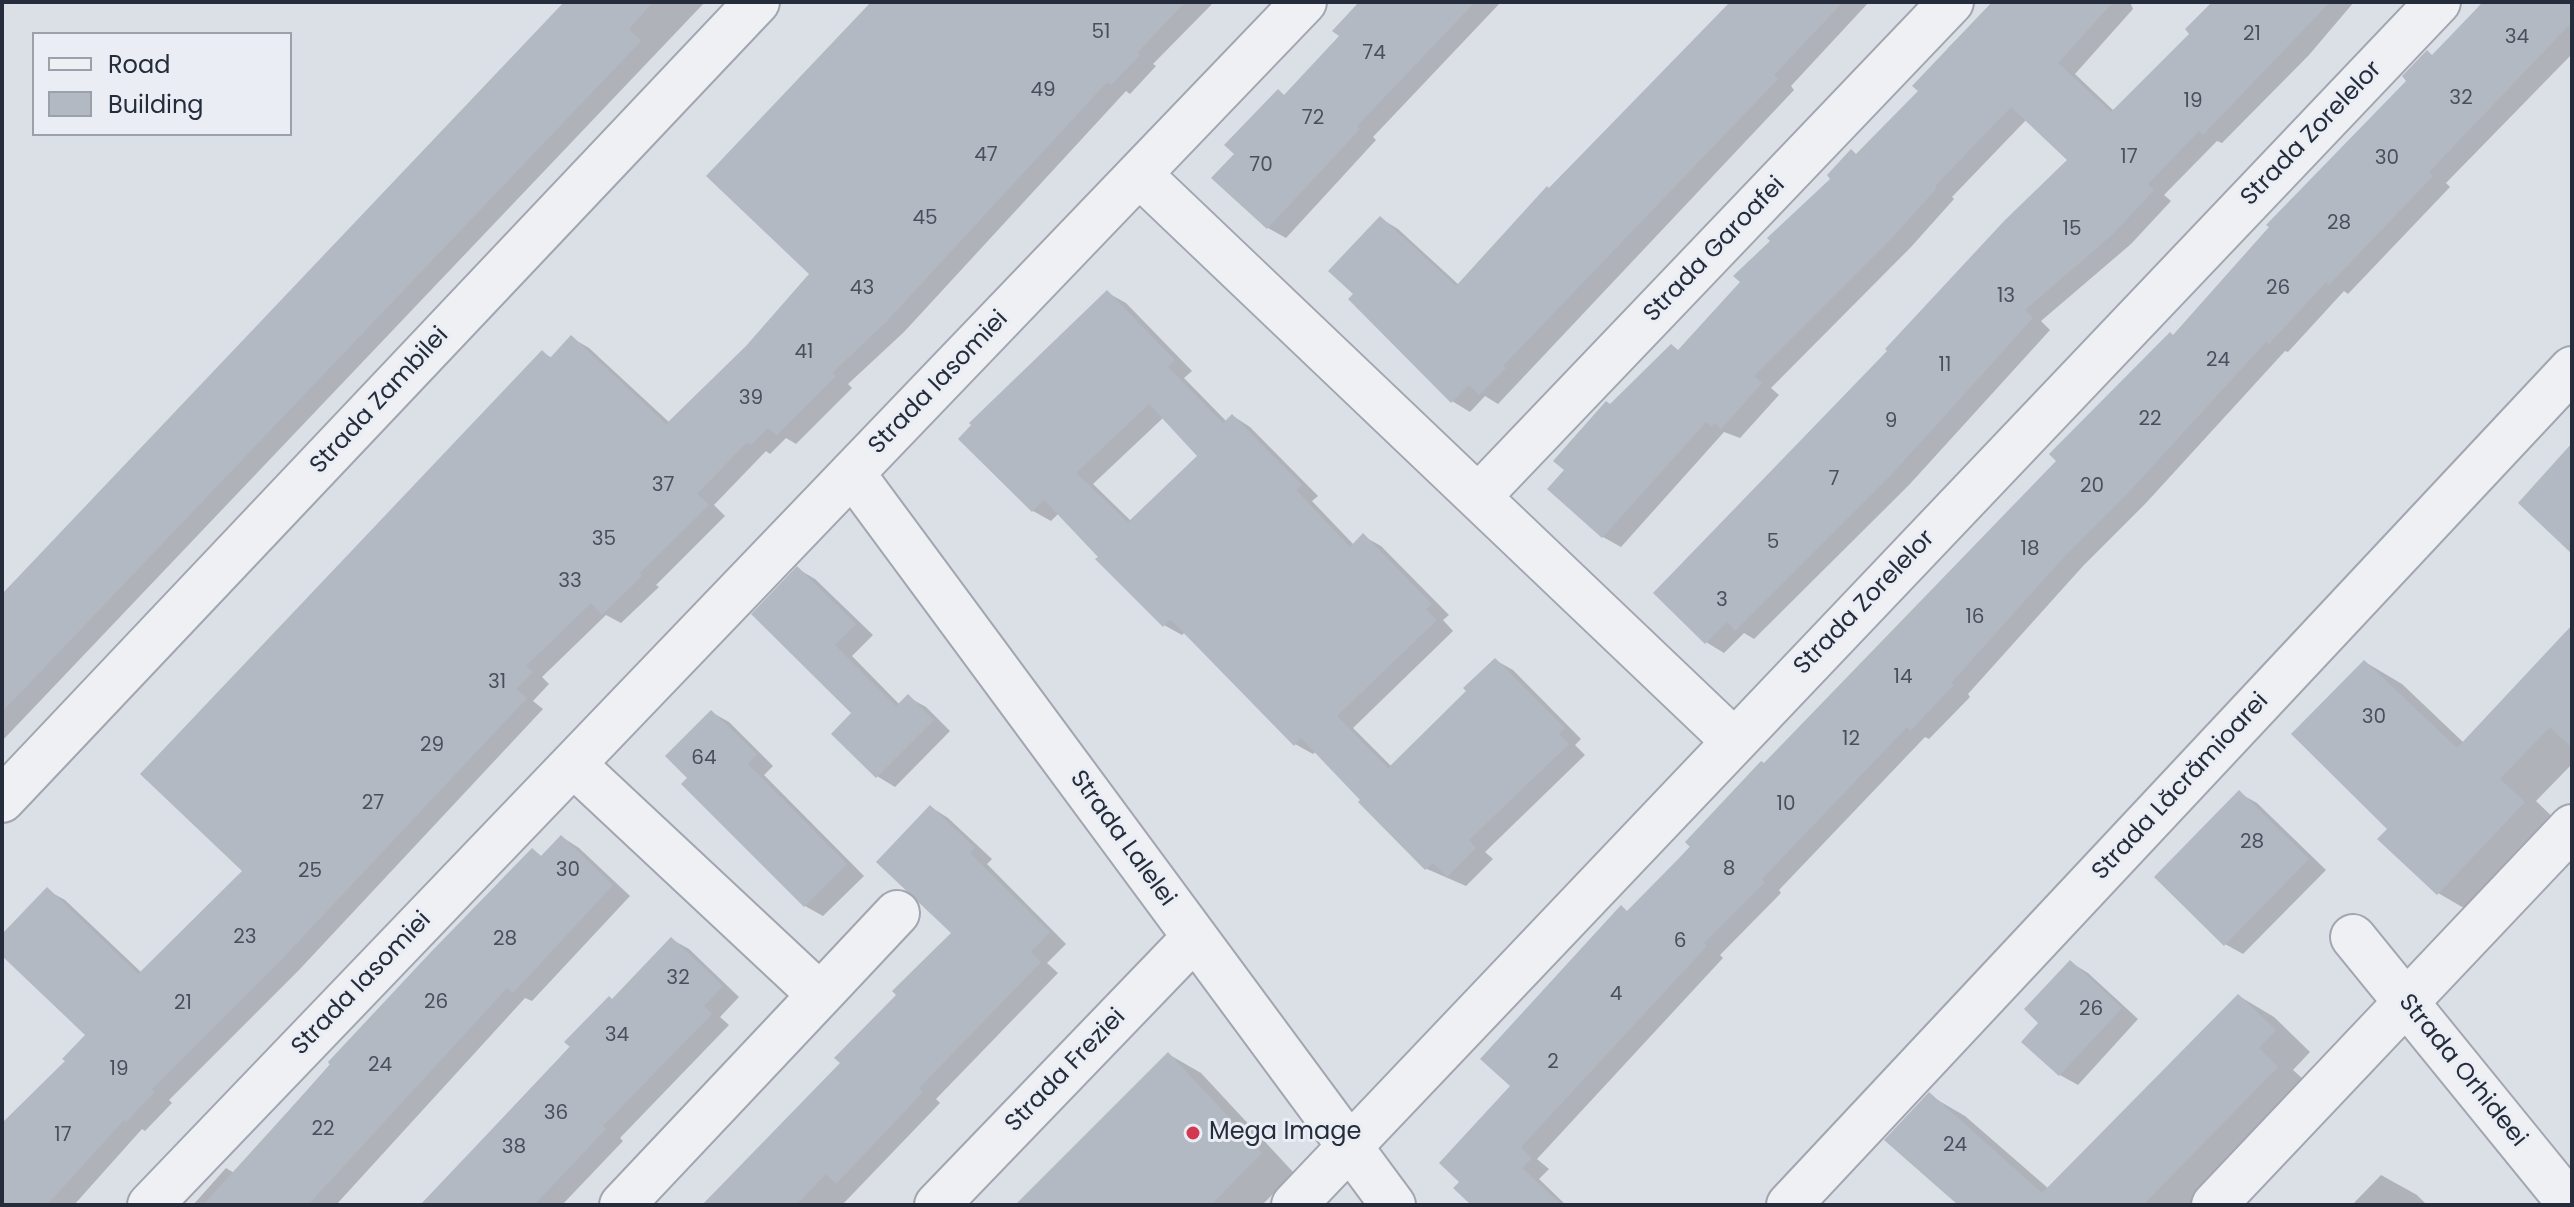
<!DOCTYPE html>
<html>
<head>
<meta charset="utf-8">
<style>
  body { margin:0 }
  #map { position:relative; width:2574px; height:1207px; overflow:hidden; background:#dbdfe6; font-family:Poppins,sans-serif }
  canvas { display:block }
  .frame { position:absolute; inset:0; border:4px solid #252d3c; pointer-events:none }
  .legend { position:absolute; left:32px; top:32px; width:260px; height:104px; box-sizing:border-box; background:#eaeef4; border:2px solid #9ba1aa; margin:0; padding:10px 14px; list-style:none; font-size:24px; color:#252d3c }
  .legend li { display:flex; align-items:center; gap:16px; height:40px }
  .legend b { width:40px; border:2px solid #9ba1aa }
</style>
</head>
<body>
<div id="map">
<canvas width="2574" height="1207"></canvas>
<div class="frame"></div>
<ul class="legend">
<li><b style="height:10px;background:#eef0f4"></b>Road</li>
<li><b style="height:22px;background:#b2b9c3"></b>Building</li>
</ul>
</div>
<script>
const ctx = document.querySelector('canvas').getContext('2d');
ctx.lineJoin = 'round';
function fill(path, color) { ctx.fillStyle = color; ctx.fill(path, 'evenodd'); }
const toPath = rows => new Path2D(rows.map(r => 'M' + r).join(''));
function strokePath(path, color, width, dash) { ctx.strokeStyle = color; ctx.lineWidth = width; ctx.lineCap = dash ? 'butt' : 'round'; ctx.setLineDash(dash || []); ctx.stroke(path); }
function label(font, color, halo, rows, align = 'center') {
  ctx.font = font + ' Poppins,sans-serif'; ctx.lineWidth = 6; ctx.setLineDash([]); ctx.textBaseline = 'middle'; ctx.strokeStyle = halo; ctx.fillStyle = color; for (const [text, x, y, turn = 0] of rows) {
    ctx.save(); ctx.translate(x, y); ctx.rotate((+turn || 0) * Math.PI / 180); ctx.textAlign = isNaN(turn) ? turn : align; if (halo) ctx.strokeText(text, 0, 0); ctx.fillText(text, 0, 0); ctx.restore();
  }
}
fill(toPath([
  [567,2,705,2,2,741,2,597],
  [874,2,1214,2,1153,64,1156,66,1130,94,1126,91,904,332,848,384,852,388,796,444,786,438,770,454,766,451,714,505,725,516,656,585,659,587,621,623,606,615,542,677,549,684,533,701,543,709,299,970,169,1100,172,1103,145,1131,142,1129,74,1205,2,1205,2,1128,68,1061,87,1035,2,954,2,937,47,890,65,900,142,973,245,871,542,352,552,358,572,338,589,348,670,423,747,348,812,274],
  [1361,2,1501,2,1373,137,1376,140,1286,238,1268,228,1285,96,1341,36],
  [1732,2,1869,2,1791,86,1794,90,1498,404,1485,396,1470,412,1452,401,1356,294,1380,218,1398,229,1459,285,1505,233],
  [1995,2,2130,2,2133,9,2075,74,2114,111,2192,34,2214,2,2354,2,2309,55,2222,143,2217,141,2164,195,2171,201,2131,244,2041,321,2050,330,1909,485,1754,639,1744,633,1724,653,1706,642,2070,160,2027,119,1952,197,1954,199,1911,247,1771,388,1779,395,1740,438,1724,432,1621,547,1603,537,1567,470,1611,406,1679,351,1920,90,1950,51,1947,49],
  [2483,2,2572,2,2572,54,2446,183,2450,187,2348,294,2344,291,2288,352,2285,351,2146,503,2083,566,1968,694,1970,697,1929,739,1925,737,1779,890,1781,893,1720,955,1723,958,1537,1159,1549,1169,1539,1179,1566,1205,1474,1205,1513,1086,1629,913,1765,765,2058,460],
  [1108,293,1126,303,1192,371,1184,378,1227,422,1233,416,1250,427,1318,496,1312,501,1354,545,1363,536,1381,546,1449,615,1443,620,1453,631,1353,728,1392,767,1469,691,1495,660,1513,670,1581,739,1575,745,1585,755,1485,852,1493,859,1466,886,1427,869,1360,803,1363,800,1316,751,1313,754,1295,744,1185,632,1182,635,1164,625,1059,513,1051,521,1033,511],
  [1164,417,1200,456,1131,521,1093,484],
  [798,569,815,579,873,635,852,656,900,705,908,697,926,707,950,731,895,787,877,776],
  [2572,628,2572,764,2536,801,2561,825,2476,915,2438,893,2390,828,2365,662,2402,684,2464,743],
  [711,712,729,722,773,766,764,775,864,876,823,916,805,906,683,784,690,778],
  [2239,793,2257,803,2326,870,2243,954,2225,944],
  [931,807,948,818,992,859,987,864,1066,944,1047,963,1058,973,936,1099,940,1103,842,1205,705,1205,843,1063,953,933],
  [562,837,579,848,630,896,532,1001,525,998,336,1205,193,1205,226,1168,234,1173,370,1019,532,851,543,857],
  [671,939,689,949,739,997,720,1017,729,1025,620,1138,623,1141,562,1205,421,1205],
  [2070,962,2088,973,2138,1019,2078,1085,2060,1075,2041,1022],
  [2239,996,2274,1017,2310,1052,2293,1070,2313,1088,2197,1205,1961,1205,1929,1095,1965,1116,2049,1189],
  [1168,1054,1201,1073,1294,1173,1262,1205,1018,1205],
  [2381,1175,2417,1195,2427,1205,2352,1205]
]), '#0003');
fill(toPath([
  [564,2,653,2,629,29,641,41,2,712,2,594],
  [871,2,1185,2,1137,53,1140,55,1111,85,1107,82,886,322,832,373,836,376,777,435,768,428,751,445,747,442,697,494,709,505,640,573,642,576,602,615,591,603,526,666,533,672,516,689,527,698,281,960,152,1089,155,1092,126,1122,124,1120,47,1205,2,1205,2,1123,65,1061,62,1059,85,1035,2,956,2,934,47,887,138,974,242,871,140,774,542,350,550,358,571,335,666,424,746,346,809,274,706,176],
  [1359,2,1475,2,1357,126,1360,129,1267,229,1211,178,1234,154,1224,145,1278,89,1284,95,1339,36,1332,31],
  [1730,2,1843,2,1774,75,1778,79,1503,366,1506,368,1479,395,1469,385,1451,403,1348,299,1353,294,1328,271,1380,216,1456,286,1547,186,1549,188],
  [1992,2,2113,2,2058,63,2111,112,2189,34,2185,29,2212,2,2330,2,2203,135,2199,131,2148,184,2154,190,2113,234,2025,310,2033,318,1891,475,1735,631,1727,622,1705,644,1653,593,1887,351,1885,349,2005,220,2067,160,2011,107,1935,186,1937,188,1893,237,1754,376,1762,383,1721,429,1715,423,1712,427,1706,422,1602,538,1547,489,1564,470,1553,461,1606,401,1610,404,1671,344,1678,350,1740,282,1733,276,1770,241,1767,238,1830,179,1827,175,1851,149,1856,154,1918,91,1912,86],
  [2483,2,2572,2,2572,22,2429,172,2433,176,2329,285,2326,282,2269,344,2266,342,2128,493,2065,556,1951,683,1954,685,1910,731,1907,727,1762,879,1765,882,1704,943,1707,946,1521,1147,1532,1158,1522,1168,1562,1205,1471,1205,1453,1188,1459,1182,1439,1163,1510,1086,1480,1059,1621,905,1627,911,1690,847,1685,842,1761,761,1764,763,2056,461,2049,454,2170,332,2173,335,2269,227,2266,225,2406,81,2402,76,2427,50,2432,55],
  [1107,290,1175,360,1168,367,1223,423,1232,414,1302,485,1296,490,1350,547,1363,533,1432,604,1426,609,1437,620,1337,716,1388,768,1466,691,1463,688,1495,658,1565,728,1559,734,1569,744,1469,840,1476,848,1447,877,1433,863,1425,870,1358,802,1360,800,1301,738,1294,746,1170,619,1163,627,1095,559,1098,557,1044,500,1032,512,958,439,971,425,969,423],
  [1149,404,1197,456,1128,522,1076,473],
  [2572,443,2572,554,2518,503],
  [797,566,856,624,835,645,896,706,908,694,934,720,876,778,831,734,851,713,751,614],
  [2572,625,2572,748,2550,727,2500,779,2525,802,2437,895,2377,839,2387,829,2291,734,2364,660,2457,748],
  [711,710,757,754,748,764,847,864,804,907,681,784,687,778,665,756],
  [2239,790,2309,859,2224,946,2154,877],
  [930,805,975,848,970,853,1050,932,1031,952,1041,962,919,1088,923,1092,836,1184,826,1174,796,1205,702,1205,840,1063,834,1058,896,995,892,991,951,933,876,862],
  [561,835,613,885,513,993,507,988,308,1205,203,1205,330,1065,328,1062,430,953,532,848,541,856],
  [671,937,723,986,704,1006,712,1014,603,1126,606,1129,534,1205,420,1205,570,1047,564,1042,609,996,612,999],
  [2070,960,2122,1008,2059,1076,2021,1042,2038,1023,2024,1009],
  [2238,994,2276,1030,2259,1048,2278,1067,2143,1205,1958,1205,1884,1140,1929,1092,2042,1193],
  [1168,1052,1262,1153,1211,1205,1015,1205]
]), '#b2b9c3');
const minor = toPath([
  [1139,174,1734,741],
  [852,473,1393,1205],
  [1478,497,1951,2],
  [573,764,820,995,622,1205],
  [2,800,757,2],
  [2353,937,2571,1205],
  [820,995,897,913],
  [150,1205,1304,2],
  [937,1205,1195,937],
  [1294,1205,2438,2],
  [1789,1205,2572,369],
  [2214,1205,2572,827]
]);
strokePath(minor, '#a1a6b0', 48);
strokePath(minor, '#eef0f4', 44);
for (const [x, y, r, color] of [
  [1193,1133,8,"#d23951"]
]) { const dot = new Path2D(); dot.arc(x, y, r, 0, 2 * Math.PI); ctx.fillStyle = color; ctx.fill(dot); strokePath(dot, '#eaeef4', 3); }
label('20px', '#48505e', null, [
  ["51",1101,33],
  ["21",2252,35],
  ["34",2517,38],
  ["74",1374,54],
  ["49",1043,91],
  ["32",2461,99],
  ["19",2193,102],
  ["72",1313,119],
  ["47",986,156],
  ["17",2129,158],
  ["30",2387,159],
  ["70",1261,166],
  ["45",925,219],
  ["28",2339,224],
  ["15",2072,230],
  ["43",862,289],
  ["26",2278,289],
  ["13",2006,297],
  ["41",804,353],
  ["24",2218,361],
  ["11",1945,366],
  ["39",751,399],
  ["22",2150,420],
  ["9",1891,422],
  ["7",1834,480],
  ["37",663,486],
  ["20",2092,487],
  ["35",604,540],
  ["5",1773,543],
  ["18",2030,550],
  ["33",570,582],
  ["3",1722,601],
  ["16",1975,618],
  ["14",1903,678],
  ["31",497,683],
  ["30",2374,718],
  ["12",1851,740],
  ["29",432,746],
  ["64",704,759],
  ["27",373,804],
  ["10",1786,805],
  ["28",2252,843],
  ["8",1729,870],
  ["30",568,871],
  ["25",310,872],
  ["23",245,938],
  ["28",505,940],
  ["6",1680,942],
  ["32",678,979],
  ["4",1616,995],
  ["26",436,1003],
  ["21",183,1004],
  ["26",2091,1010],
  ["34",617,1036],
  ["2",1553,1063],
  ["24",380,1066],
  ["19",119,1070],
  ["36",556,1114],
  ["22",323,1130],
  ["17",63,1136],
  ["24",1955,1146],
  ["38",514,1148]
]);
label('24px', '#252d3c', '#eaeef4', [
  ["Strada Zorelelor",2312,134,-46],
  ["Strada Garoafei",1715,250,-46],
  ["Strada Iasomiei",939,383,-46],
  ["Strada Zambilei",380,401,-47],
  ["Strada Zorelelor",1865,603,-46],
  ["Strada Lăcrămioarei",2181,787,-47],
  ["Strada Lalelei",1122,839,54],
  ["Strada Iasomiei",362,984,-46],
  ["Strada Freziei",1066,1071,-46],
  ["Strada Orhideei",2462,1071,51]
]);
label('24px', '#252d3c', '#eaeef4', [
  ["Mega Image",1209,1133]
], 'left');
</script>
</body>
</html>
